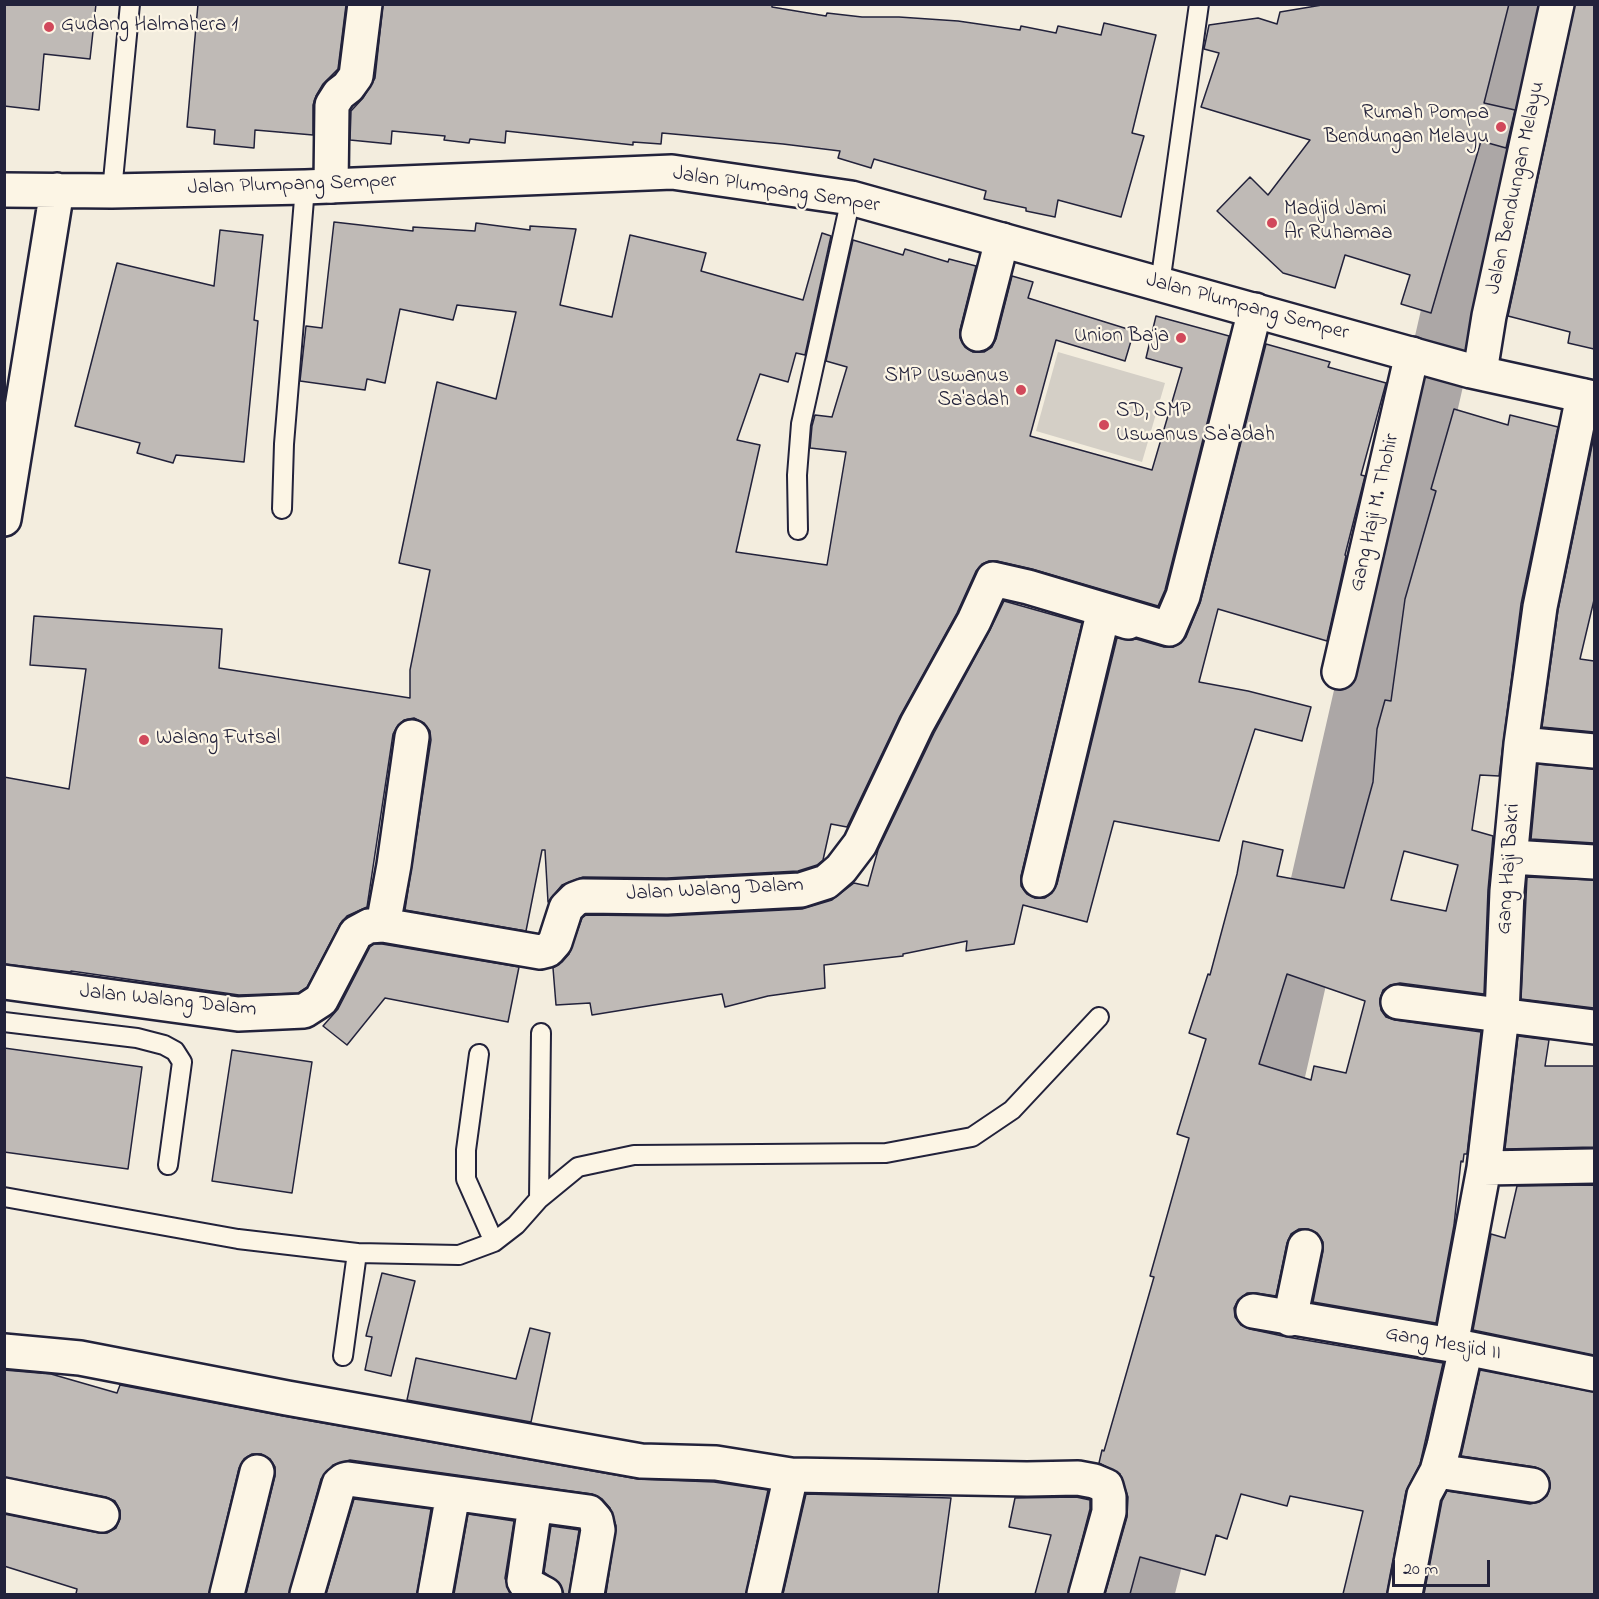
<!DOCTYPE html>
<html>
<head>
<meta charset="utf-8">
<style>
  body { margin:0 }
  #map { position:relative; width:1599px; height:1599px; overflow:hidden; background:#f3edde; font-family:"Indie Flower",sans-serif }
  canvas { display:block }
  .frame { position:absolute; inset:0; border:6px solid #22223b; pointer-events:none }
  .scale { position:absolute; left:1392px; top:1560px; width:98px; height:27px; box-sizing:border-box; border:3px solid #22223b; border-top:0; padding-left:8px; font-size:18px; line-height:21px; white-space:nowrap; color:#22223b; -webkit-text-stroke:4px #fcf5e5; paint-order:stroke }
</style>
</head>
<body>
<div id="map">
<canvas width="1599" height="1599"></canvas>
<div class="frame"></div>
<div class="scale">20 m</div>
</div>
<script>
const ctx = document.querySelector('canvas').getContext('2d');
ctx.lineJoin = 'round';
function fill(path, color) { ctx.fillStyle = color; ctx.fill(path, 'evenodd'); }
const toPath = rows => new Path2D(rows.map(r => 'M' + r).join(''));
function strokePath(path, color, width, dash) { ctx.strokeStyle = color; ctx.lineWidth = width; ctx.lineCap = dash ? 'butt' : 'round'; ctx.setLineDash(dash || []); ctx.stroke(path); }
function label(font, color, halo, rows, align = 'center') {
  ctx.font = font + ' "Indie Flower",sans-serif'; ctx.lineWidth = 4.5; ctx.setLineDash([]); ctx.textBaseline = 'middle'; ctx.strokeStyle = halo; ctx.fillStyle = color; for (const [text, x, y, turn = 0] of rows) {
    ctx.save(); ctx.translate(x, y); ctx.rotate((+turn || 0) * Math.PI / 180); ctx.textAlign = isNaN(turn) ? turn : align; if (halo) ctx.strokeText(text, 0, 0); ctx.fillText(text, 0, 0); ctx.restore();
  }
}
fill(toPath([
  [1058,352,1165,383,1142,462,1036,431]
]), '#d4cfc6');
strokePath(toPath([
  [1259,1148,1488,147,1502,103,1525,4],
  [1145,1594,1173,1483]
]), '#aca7a6', 58);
const building = toPath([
  [4,4,96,4,90,59,44,54,39,110,4,106,4,4],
  [198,4,346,5,338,69,323,84,316,96,313,105,313,135,255,130,254,148,214,144,215,130,187,127,198,4],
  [383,4,772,4,772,7,826,16,827,13,862,17,899,17,958,21,1020,30,1021,26,1056,33,1058,26,1101,35,1104,23,1156,35,1132,133,1144,136,1121,217,1058,200,1055,217,1026,211,1026,208,984,199,986,191,874,159,871,168,838,158,840,151,783,144,662,133,661,144,633,142,633,145,506,131,505,143,470,139,469,143,444,140,445,136,392,131,391,144,350,140,351,111,363,98,375,78,383,4],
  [1328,4,1509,4,1484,103,1515,110,1506,148,1481,141,1431,313,1401,304,1410,275,1345,255,1335,288,1283,273,1217,211,1250,177,1268,195,1310,140,1201,107,1219,53,1204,49,1209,25,1258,18,1277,24,1280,12,1328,4],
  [1575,4,1594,4,1594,349,1568,343,1570,332,1508,316,1575,4],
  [334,222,413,231,413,227,475,231,476,223,530,230,530,226,576,229,560,305,612,317,630,235,706,253,701,271,803,300,822,233,831,236,805,355,796,353,788,382,760,374,737,440,760,445,736,552,827,565,846,452,810,448,812,426,815,415,832,417,847,367,826,361,853,240,903,255,905,249,948,262,949,259,976,266,960,330,960,338,965,347,973,352,984,352,992,347,996,339,1012,276,1033,282,1028,298,1134,331,1125,361,1056,340,1030,436,1152,470,1182,368,1146,358,1156,316,1229,336,1165,590,1158,606,1032,569,997,561,989,561,982,564,976,571,957,613,900,716,847,827,831,824,823,860,817,865,798,871,667,878,583,877,562,885,548,902,545,850,542,850,526,931,405,910,431,740,430,731,424,723,414,718,404,720,398,725,393,734,367,907,347,916,340,924,307,987,298,993,239,995,71,971,71,972,4,964,4,777,69,789,86,669,30,665,34,616,222,629,219,668,410,698,410,670,430,570,399,563,437,382,496,399,516,312,457,305,453,320,400,309,385,383,367,379,365,390,300,381,306,326,322,328,334,222],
  [220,230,263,235,254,320,258,321,244,462,176,455,173,463,137,453,140,443,75,426,117,263,214,286,220,230],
  [1266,344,1330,362,1328,367,1386,383,1361,475,1365,476,1345,555,1346,556,1327,641,1218,609,1199,682,1248,691,1311,707,1302,741,1255,729,1219,841,1114,821,1087,922,1023,905,1014,944,966,951,967,941,903,954,903,956,824,965,825,988,768,996,725,1007,722,994,592,1015,590,1003,556,1005,553,968,562,962,569,954,582,918,586,915,668,916,802,909,832,900,854,883,868,886,878,850,934,733,990,630,1004,601,1082,623,1021,876,1021,886,1027,894,1035,898,1045,898,1052,893,1057,884,1117,638,1131,640,1136,639,1164,647,1173,647,1181,643,1186,637,1200,603,1266,344],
  [1454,409,1508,425,1510,415,1558,427,1521,604,1499,776,1480,775,1472,830,1493,836,1488,890,1484,994,1400,983,1390,985,1383,990,1380,999,1381,1010,1386,1017,1395,1020,1481,1032,1467,1154,1464,1154,1463,1162,1461,1161,1454,1225,1436,1323,1313,1302,1323,1251,1323,1242,1317,1233,1308,1229,1299,1229,1291,1234,1287,1243,1276,1296,1256,1293,1247,1293,1238,1300,1234,1308,1235,1317,1241,1325,1250,1329,1287,1337,1443,1363,1420,1464,1406,1491,1387,1594,1343,1594,1363,1511,1290,1496,1287,1506,1241,1494,1227,1539,1216,1535,1205,1575,1140,1557,1130,1594,1105,1594,1127,1517,1128,1497,1120,1474,1099,1463,1102,1450,1104,1451,1154,1277,1150,1276,1189,1138,1177,1134,1206,1039,1189,1033,1208,974,1210,975,1237,874,1243,841,1283,850,1277,876,1344,888,1373,782,1377,729,1385,700,1391,701,1405,599,1436,491,1431,489,1454,409],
  [1404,851,1458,865,1446,911,1391,900,1404,851],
  [1287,974,1365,1001,1346,1073,1314,1066,1311,1080,1259,1064,1287,974],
  [1594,436,1594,600,1580,659,1594,661,1594,732,1542,727,1558,610,1594,436],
  [1538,764,1594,769,1594,843,1531,839,1538,764],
  [1527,877,1594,880,1594,1008,1521,999,1527,877],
  [374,944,382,944,519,967,508,1022,385,998,347,1045,323,1026,338,1009,370,947,374,944],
  [1518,1036,1549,1040,1545,1066,1594,1066,1594,1147,1505,1149,1518,1036],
  [4,1048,142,1067,128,1169,4,1152,4,1048],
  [232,1050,312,1062,292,1193,212,1181,232,1050],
  [1594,1185,1594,1355,1473,1330,1491,1234,1505,1238,1517,1186,1594,1185],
  [382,1273,415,1281,391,1376,365,1370,372,1337,366,1336,382,1273],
  [530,1328,550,1333,531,1422,407,1400,416,1358,516,1379,530,1328],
  [4,1370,51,1374,117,1393,120,1385,283,1416,638,1479,714,1482,768,1490,746,1594,606,1594,616,1526,610,1508,602,1499,592,1494,350,1460,333,1465,321,1479,289,1594,246,1594,275,1476,275,1467,270,1459,261,1454,252,1454,244,1459,239,1468,209,1594,76,1594,77,1589,4,1566,4,1514,99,1533,107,1533,116,1528,120,1519,120,1510,115,1501,106,1497,4,1477,4,1370],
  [1480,1370,1594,1392,1594,1594,1424,1594,1442,1501,1447,1491,1530,1504,1539,1502,1547,1496,1550,1488,1549,1478,1544,1471,1535,1467,1461,1456,1480,1370],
  [806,1494,951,1498,938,1594,783,1594,806,1494],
  [1076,1497,1090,1500,1090,1509,1068,1594,1035,1594,1051,1535,1009,1527,1015,1498,1076,1497],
  [354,1499,431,1509,417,1594,326,1594,354,1499],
  [468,1514,514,1521,505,1578,510,1594,454,1594,468,1514],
  [551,1526,579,1530,569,1594,564,1594,560,1584,544,1572,551,1526]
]);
fill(building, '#bfbab6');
strokePath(building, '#22223b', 1.5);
const lane = toPath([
  [112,191,130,4],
  [1160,284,1199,4],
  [282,509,284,444,305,187],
  [798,530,797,475,801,424,851,198],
  [4,1022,137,1038,164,1045,175,1051,182,1062,168,1165],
  [479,1054,466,1150,466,1179,494,1242],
  [4,1197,238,1239,357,1253,459,1255,494,1242,516,1225,539,1199,578,1167,634,1155,886,1153,972,1137,1012,1110,1099,1017],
  [539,1199,541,1033],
  [343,1356,357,1253]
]);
const street = toPath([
  [331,186,332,105,339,94,348,87,356,76,365,4],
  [978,334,1002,240],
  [1480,372,1489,316,1557,4],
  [1339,672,1412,354],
  [1521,744,1594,751],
  [1511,857,1594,862],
  [1039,880,1103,614,1128,622],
  [383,925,394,865,412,737],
  [4,982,238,1014,304,1011,321,1000,356,933,369,926,383,925,540,952,548,950,555,942,566,908,575,899,583,896,667,897,801,890,826,882,841,869,860,844,917,724,974,621,993,579,1028,587,1169,629,1183,596,1255,310],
  [1398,1002,1594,1027],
  [1484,1168,1594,1166],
  [1253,1311,1451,1345,1594,1374],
  [1290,1319,1305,1247],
  [1451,1345,1484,1168,1502,1015,1507,891,1521,744,1540,607,1583,396],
  [4,1351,80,1358,287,1398,641,1461,716,1463,791,1475,1027,1479,1078,1478,1094,1481,1106,1486,1109,1497,1109,1512,1086,1594],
  [1437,1471,1532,1485],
  [4,1495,102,1515],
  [535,1505,524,1581,526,1584,545,1594],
  [227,1594,257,1472],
  [307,1594,339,1484,344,1480,348,1479,589,1512,596,1520,598,1530,587,1594],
  [435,1594,453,1494],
  [764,1594,791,1475],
  [1405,1594,1424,1495,1437,1471,1444,1446,1466,1348]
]);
const secondary = toPath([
  [4,190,112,191,305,187,672,172,851,198,1471,371,1594,398],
  [4,519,57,190]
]);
strokePath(lane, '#22223b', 22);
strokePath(street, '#22223b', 38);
strokePath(secondary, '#22223b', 38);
strokePath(lane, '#fcf5e5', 18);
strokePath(street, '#fcf5e5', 33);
strokePath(secondary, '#fcf5e5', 33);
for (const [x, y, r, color] of [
  [49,27,6,"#d1495b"],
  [1501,127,6,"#d1495b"],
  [1272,223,6,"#d1495b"],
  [1181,338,6,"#d1495b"],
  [1021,390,6,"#d1495b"],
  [1104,425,6,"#d1495b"],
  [144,740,6,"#d1495b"]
]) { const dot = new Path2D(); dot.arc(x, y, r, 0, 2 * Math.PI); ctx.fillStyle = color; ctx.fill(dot); strokePath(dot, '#fcf5e5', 2); }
label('21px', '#22223b', '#fcf5e5', [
  ["Gudang Halmahera 1",61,27],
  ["Rumah Pompa",1489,115,"right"],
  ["Bendungan Melayu",1489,139,"right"],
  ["Madjid Jami",1284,211],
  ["Ar Ruhamaa",1284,235],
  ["Union Baja",1169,338,"right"],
  ["SMP Uswanus",1009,378,"right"],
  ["Sa'adah",1009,402,"right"],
  ["SD, SMP",1116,413],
  ["Uswanus Sa'adah",1116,437],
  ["Walang Futsal",156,740]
], 'left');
label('21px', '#22223b', '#fcf5e5', [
  ["Jalan Plumpang Semper",292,186,-2],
  ["Jalan Bendungan Melayu",1517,188,-78],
  ["Jalan Plumpang Semper",776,191,9],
  ["Jalan Plumpang Semper",1247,308,15],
  ["Gang Haji M. Thohir",1376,513,-77],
  ["Gang Haji Bakri",1510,869,-86],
  ["Jalan Walang Dalam",715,891,-3],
  ["Jalan Walang Dalam",168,1002,6],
  ["Gang Mesjid II",1443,1345,10]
]);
</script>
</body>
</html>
